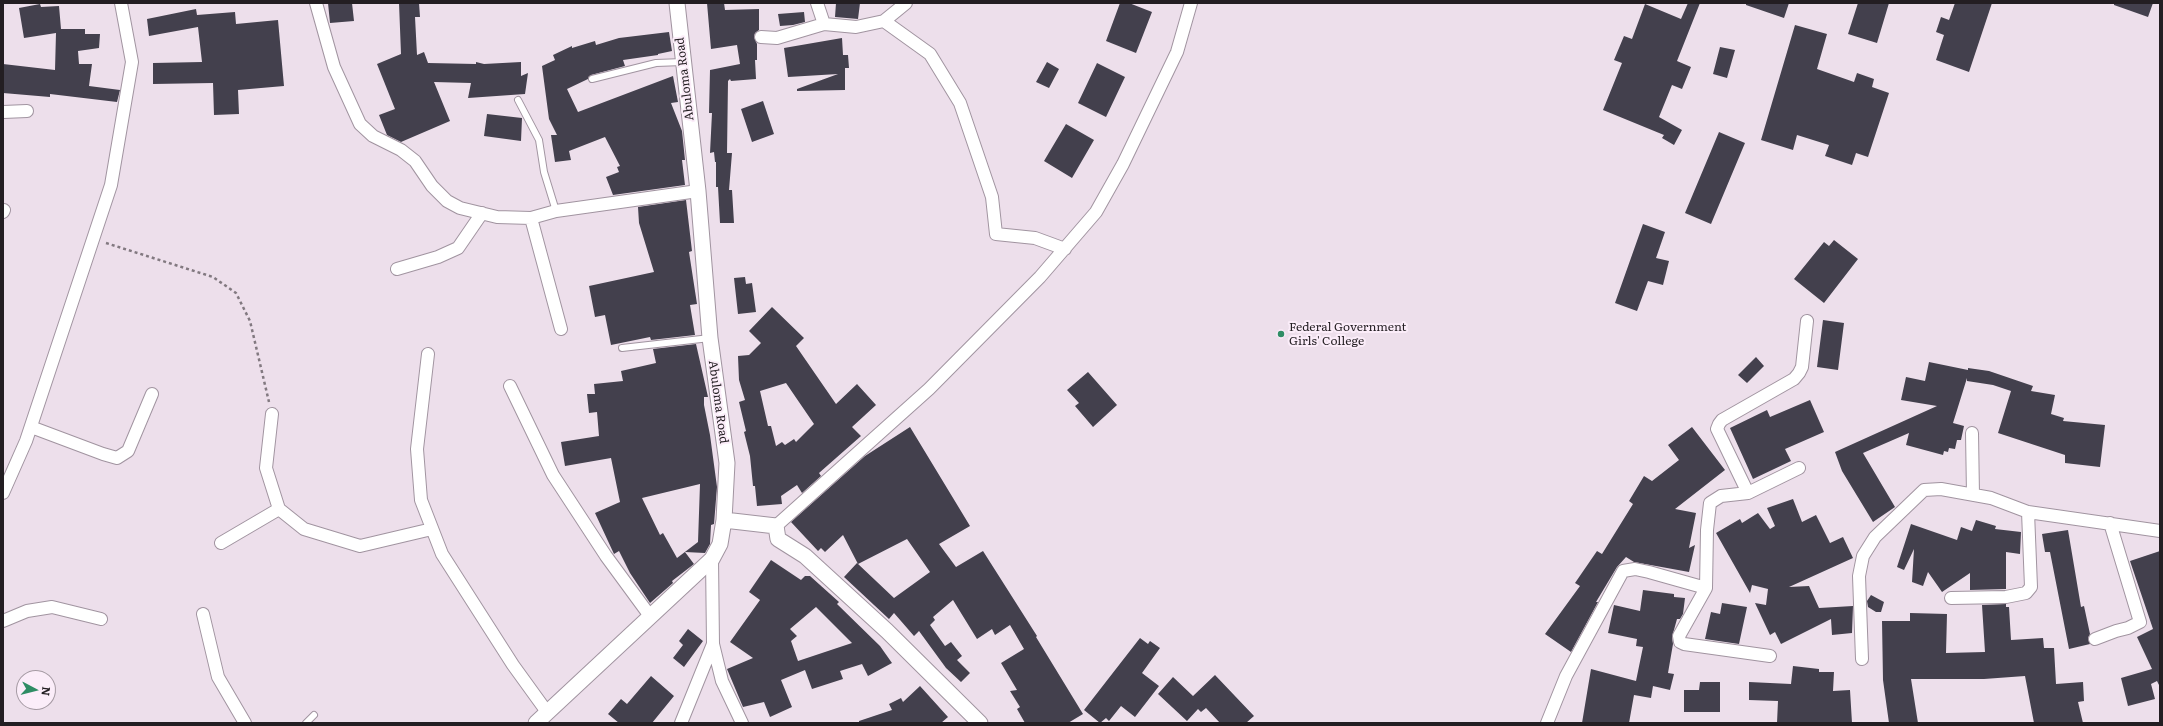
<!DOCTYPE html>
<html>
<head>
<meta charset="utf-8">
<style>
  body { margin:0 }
  #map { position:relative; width:2163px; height:726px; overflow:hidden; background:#eddfeb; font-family:Literata,serif }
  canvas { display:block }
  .frame { position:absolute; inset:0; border:4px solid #231e22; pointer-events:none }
  .north { position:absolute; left:16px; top:670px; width:40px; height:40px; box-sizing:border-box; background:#fbedf9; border:1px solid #a59aa3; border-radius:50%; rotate:97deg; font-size:11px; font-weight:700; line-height:16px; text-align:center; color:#231e22 }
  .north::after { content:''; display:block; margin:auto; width:14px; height:18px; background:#2f8d65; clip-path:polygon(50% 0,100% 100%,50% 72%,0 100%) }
</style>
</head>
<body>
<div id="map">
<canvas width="2163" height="726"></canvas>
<div class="frame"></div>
<div class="north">N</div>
</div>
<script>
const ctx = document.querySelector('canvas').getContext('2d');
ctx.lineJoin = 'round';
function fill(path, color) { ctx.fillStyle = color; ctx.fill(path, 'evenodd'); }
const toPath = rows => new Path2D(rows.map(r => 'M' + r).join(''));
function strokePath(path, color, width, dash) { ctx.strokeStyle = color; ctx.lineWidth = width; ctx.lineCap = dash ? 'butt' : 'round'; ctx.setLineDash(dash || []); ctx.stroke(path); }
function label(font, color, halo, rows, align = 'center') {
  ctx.font = font + ' Literata,serif'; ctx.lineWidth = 4; ctx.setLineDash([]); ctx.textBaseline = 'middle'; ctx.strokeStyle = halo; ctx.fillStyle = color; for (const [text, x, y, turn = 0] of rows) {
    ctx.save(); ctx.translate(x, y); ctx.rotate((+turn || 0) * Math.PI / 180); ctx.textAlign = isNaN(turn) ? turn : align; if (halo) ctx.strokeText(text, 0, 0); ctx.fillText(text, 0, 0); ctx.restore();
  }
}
fill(toPath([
  [328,3,352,3,354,21,330,23],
  [399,3,419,3,420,17,415,17,417,55,424,52,428,63,476,64,476,62,484,64,521,62,521,76,528,73,525,94,468,98,471,83,434,82,450,121,401,142,387,135,379,115,395,109,377,64,401,54],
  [707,3,724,3,725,10,759,9,759,30,755,33,754,37,757,44,757,60,755,60,756,79,731,81,730,79,728,81,727,153,732,153,729,190,732,190,734,223,720,223,718,187,716,187,716,162,715,162,714,152,710,153,712,113,709,113,710,70,740,64,737,45,711,49],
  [836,3,860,3,858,19,835,17],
  [1120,3,1129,3,1152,12,1136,53,1106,41],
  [1688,3,1700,3,1677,61,1691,67,1682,89,1672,85,1659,117,1682,130,1674,145,1662,138,1664,135,1603,110,1622,63,1614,60,1624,36,1632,39,1645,4,1681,19],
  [1746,3,1789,3,1784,18,1746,5],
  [1858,3,1889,3,1877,43,1848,34],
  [1955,3,1992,3,1969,72,1936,60,1944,35,1936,32,1941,17,1949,20],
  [2114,3,2153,3,2148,17,2114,5],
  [40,4,41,7,59,6,61,29,85,29,85,34,100,34,99,48,78,51,79,64,92,64,89,86,120,90,117,102,50,94,50,97,3,93,3,64,55,70,56,33,24,38,19,8],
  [196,9,197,15,235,12,236,24,278,20,284,86,238,90,239,114,214,115,213,83,153,84,153,63,202,62,198,27,149,36,147,19],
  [804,12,805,22,793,25,780,26,778,14],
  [1795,25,1827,34,1817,69,1854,82,1857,73,1874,79,1872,87,1889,93,1868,157,1856,153,1852,165,1825,156,1829,145,1797,135,1793,150,1761,140],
  [669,32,672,51,658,54,658,55,623,60,625,66,591,75,588,79,567,89,578,112,673,76,678,102,671,103,682,131,685,160,682,160,685,185,613,195,606,177,619,172,617,167,620,166,605,137,569,151,571,160,555,162,551,135,557,135,549,119,542,66,555,60,553,55,572,46,572,48,595,41,596,45,619,38],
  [842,38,843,55,848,55,849,68,845,68,845,90,797,91,797,89,838,74,788,77,784,48],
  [1720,47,1735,50,1727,78,1713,74],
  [1047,62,1059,69,1049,88,1036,82],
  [1097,63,1125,77,1106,117,1078,103],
  [763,101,774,134,752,142,741,109],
  [487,114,522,118,521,141,484,136],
  [1066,124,1094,140,1072,178,1044,161],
  [1719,132,1745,143,1711,224,1685,213],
  [686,200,692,251,689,252,697,304,690,305,695,335,651,340,650,337,611,345,605,315,595,317,589,286,654,272,639,223,638,207],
  [1643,224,1665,232,1656,258,1669,261,1663,285,1648,281,1637,311,1615,303],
  [1834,240,1858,259,1824,303,1794,279,1824,242,1829,246],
  [745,277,746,284,752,283,756,312,738,314,734,278],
  [772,307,804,338,796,346,836,404,857,384,876,405,852,427,861,436,819,473,821,476,802,493,797,485,781,496,782,504,757,506,755,486,753,486,750,456,744,432,746,431,739,402,745,400,739,380,738,356,749,355,761,343,749,331],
  [786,383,814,424,796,442,794,439,785,445,782,442,776,446,771,426,768,426,760,391],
  [1823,320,1844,323,1838,370,1817,367],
  [696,344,708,397,704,397,704,405,710,435,717,487,714,524,711,525,710,544,705,553,685,552,694,564,672,581,673,583,650,603,630,573,619,551,614,554,595,513,620,502,611,458,565,466,561,442,599,436,597,412,589,413,587,394,595,394,594,384,623,381,621,371,656,363,653,349],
  [700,484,698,542,677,558,663,533,660,535,642,498],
  [1756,357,1764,366,1747,383,1738,375],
  [1929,362,1968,370,1968,368,1989,371,2033,386,2031,391,2055,395,2051,414,2064,418,2063,421,2105,425,2100,467,2065,463,2065,455,1998,433,2011,391,1993,385,1967,381,1967,378,1953,423,1964,426,1961,440,1957,440,1955,449,1949,448,1948,452,1944,451,1943,455,1906,445,1909,433,1863,453,1895,507,1873,522,1842,471,1835,452,1937,406,1901,400,1906,377,1925,381],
  [1088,372,1117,405,1093,427,1075,406,1079,403,1067,390],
  [1810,400,1824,432,1785,449,1791,461,1753,479,1730,428,1767,410,1770,417],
  [910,427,970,526,939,544,956,567,983,551,1037,636,1036,637,1083,714,1068,723,1025,723,1017,709,1020,707,1010,691,1017,690,1001,663,1024,649,1010,625,995,635,992,629,977,639,953,600,933,617,935,620,930,625,945,646,951,642,962,656,957,660,970,673,961,682,946,668,919,631,914,636,894,613,889,619,844,577,857,563,894,598,930,572,907,539,858,564,843,535,825,552,821,548,818,551,791,522,865,456],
  [1692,427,1725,470,1675,509,1696,513,1689,548,1695,545,1689,572,1634,562,1626,557,1617,567,1596,602,1598,602,1571,652,1545,634,1580,586,1575,583,1597,551,1602,554,1633,504,1629,501,1644,476,1652,481,1679,460,1668,445],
  [1793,499,1802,522,1816,515,1830,543,1843,537,1853,558,1789,587,1809,586,1819,608,1853,606,1852,633,1832,635,1831,619,1781,644,1775,632,1770,635,1755,603,1766,605,1768,589,1752,585,1750,593,1716,533,1740,519,1742,523,1758,513,1770,529,1775,526,1767,508],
  [1976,520,1996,526,1995,529,2021,532,2020,554,2006,552,2006,589,1970,590,1970,573,1942,592,1928,572,1923,586,1912,582,1914,549,1904,570,1897,567,1911,524,1957,540,1961,527,1972,531],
  [2068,530,2081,607,2084,606,2090,634,2088,638,2090,644,2069,649,2050,552,2045,552,2042,534],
  [2160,551,2160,687,2157,681,2151,684,2155,699,2128,706,2121,678,2152,669,2137,637,2153,629,2130,561],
  [771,560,801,580,805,576,810,576,839,602,837,604,880,646,892,663,868,676,862,664,840,671,843,679,812,689,805,670,781,680,792,707,770,717,764,702,743,707,727,669,753,658,730,642,760,600,749,592],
  [816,607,852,643,798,661,791,641,797,636,790,629],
  [1643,590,1674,594,1674,597,1685,598,1683,614,1680,619,1677,619,1672,637,1673,644,1668,673,1674,674,1670,690,1653,686,1651,698,1634,695,1629,723,1582,723,1591,669,1636,681,1643,647,1636,646,1637,639,1608,633,1614,605,1640,611],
  [1871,595,1884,602,1881,612,1876,612,1868,607,1867,601],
  [1722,603,1747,607,1739,644,1705,639,1711,612,1720,614],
  [2006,604,2006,607,2009,607,2011,640,2043,638,2044,648,2054,648,2056,684,2083,682,2084,701,2078,702,2083,723,2034,723,2025,676,1984,679,1911,679,1918,723,1889,723,1883,680,1882,621,1910,621,1910,613,1947,614,1946,653,1985,652,1982,605],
  [688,629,703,641,684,667,673,658,683,645,679,641],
  [1140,638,1148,644,1150,641,1160,648,1142,673,1159,686,1135,717,1121,706,1109,721,1106,718,1100,723,1084,710],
  [1793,666,1819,669,1819,672,1834,672,1833,691,1850,690,1852,723,1777,723,1778,701,1749,700,1749,682,1791,684],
  [1215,675,1254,716,1246,723,1220,723,1206,708,1201,712,1198,709,1187,721,1158,694,1173,677,1193,696],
  [651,676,674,696,652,723,619,723,608,714,621,699,627,704],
  [1700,682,1720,682,1720,712,1684,712,1684,690,1699,690],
  [920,686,948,717,941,723,859,723,859,721,892,710,889,704,901,698,903,702]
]), '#43404d');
const service = toPath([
  [592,79,656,63,683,62],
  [518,100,539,140,544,172,556,211],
  [622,348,710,338],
  [306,723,314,715]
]);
const minor = toPath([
  [316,3,334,67,360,124,373,136,401,150,415,161,432,186,447,201,460,208,497,217,531,218,556,211,698,191],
  [817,3,824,24],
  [884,21,906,3],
  [761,37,777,38,824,24,856,27,884,21,930,54,960,103,992,197,996,234,1035,238,1065,249],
  [3,112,27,111],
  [3,212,4,210],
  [531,218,561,329],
  [397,269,438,257,458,248,482,213],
  [428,354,417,449,421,500,442,554,513,665,547,712],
  [510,386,553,475,606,556,650,616],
  [272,414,266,468,279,509,304,529,360,546,432,529],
  [31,427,103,454,117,458,128,451,152,394],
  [1972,433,1973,495],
  [3,493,26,441,111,185,132,62,121,3],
  [1748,493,1717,429,1719,424,1722,420,1794,379,1799,373,1802,367,1807,321],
  [776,526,929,389,1040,277,1096,212,1123,164,1177,52,1191,3],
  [221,543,279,509],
  [1951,598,2006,597,2026,593,2031,587,2028,512],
  [203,614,218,677,245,723],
  [3,621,27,611,52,607,101,619],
  [2095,639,2116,631,2128,628,2140,622,2110,523],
  [713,644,722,681,742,723],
  [1770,656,1684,644,1680,642,1679,636,1706,588,1707,530,1710,503,1721,496,1748,493,1799,468],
  [1862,659,1859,576,1863,556,1875,537,1924,490,1941,489,1991,498,2028,512,2160,531],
  [681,723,713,644,712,559],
  [1547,723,1566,676,1623,571,1635,569,1649,572,1706,588]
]);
const tertiary = toPath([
  [724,520,776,526,778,539,805,556,887,631,980,723],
  [536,723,712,559,720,544,724,520,727,463,710,338,698,191,677,3]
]);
strokePath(service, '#a194a0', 8);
strokePath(minor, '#a194a0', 14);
strokePath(tertiary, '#a194a0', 17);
strokePath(toPath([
  [106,243,213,277,236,293,250,321,269,402]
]), '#827980', 2.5, [3, 3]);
strokePath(service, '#fff', 6);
strokePath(minor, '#fff', 12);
strokePath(tertiary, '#fff', 15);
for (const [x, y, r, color] of [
  [1281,334,4,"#2f8d65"]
]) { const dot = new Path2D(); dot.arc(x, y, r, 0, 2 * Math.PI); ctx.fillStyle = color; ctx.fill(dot); strokePath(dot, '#fbedf9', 1.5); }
label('12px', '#231e22', '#fbedf9', [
  ["Abuloma Road",685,79,-97],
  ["Abuloma Road",718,402,82]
]);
label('12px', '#231e22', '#fbedf9', [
  ["Federal Government",1289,327],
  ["Girls' College",1289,341]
], 'left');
</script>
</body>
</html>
